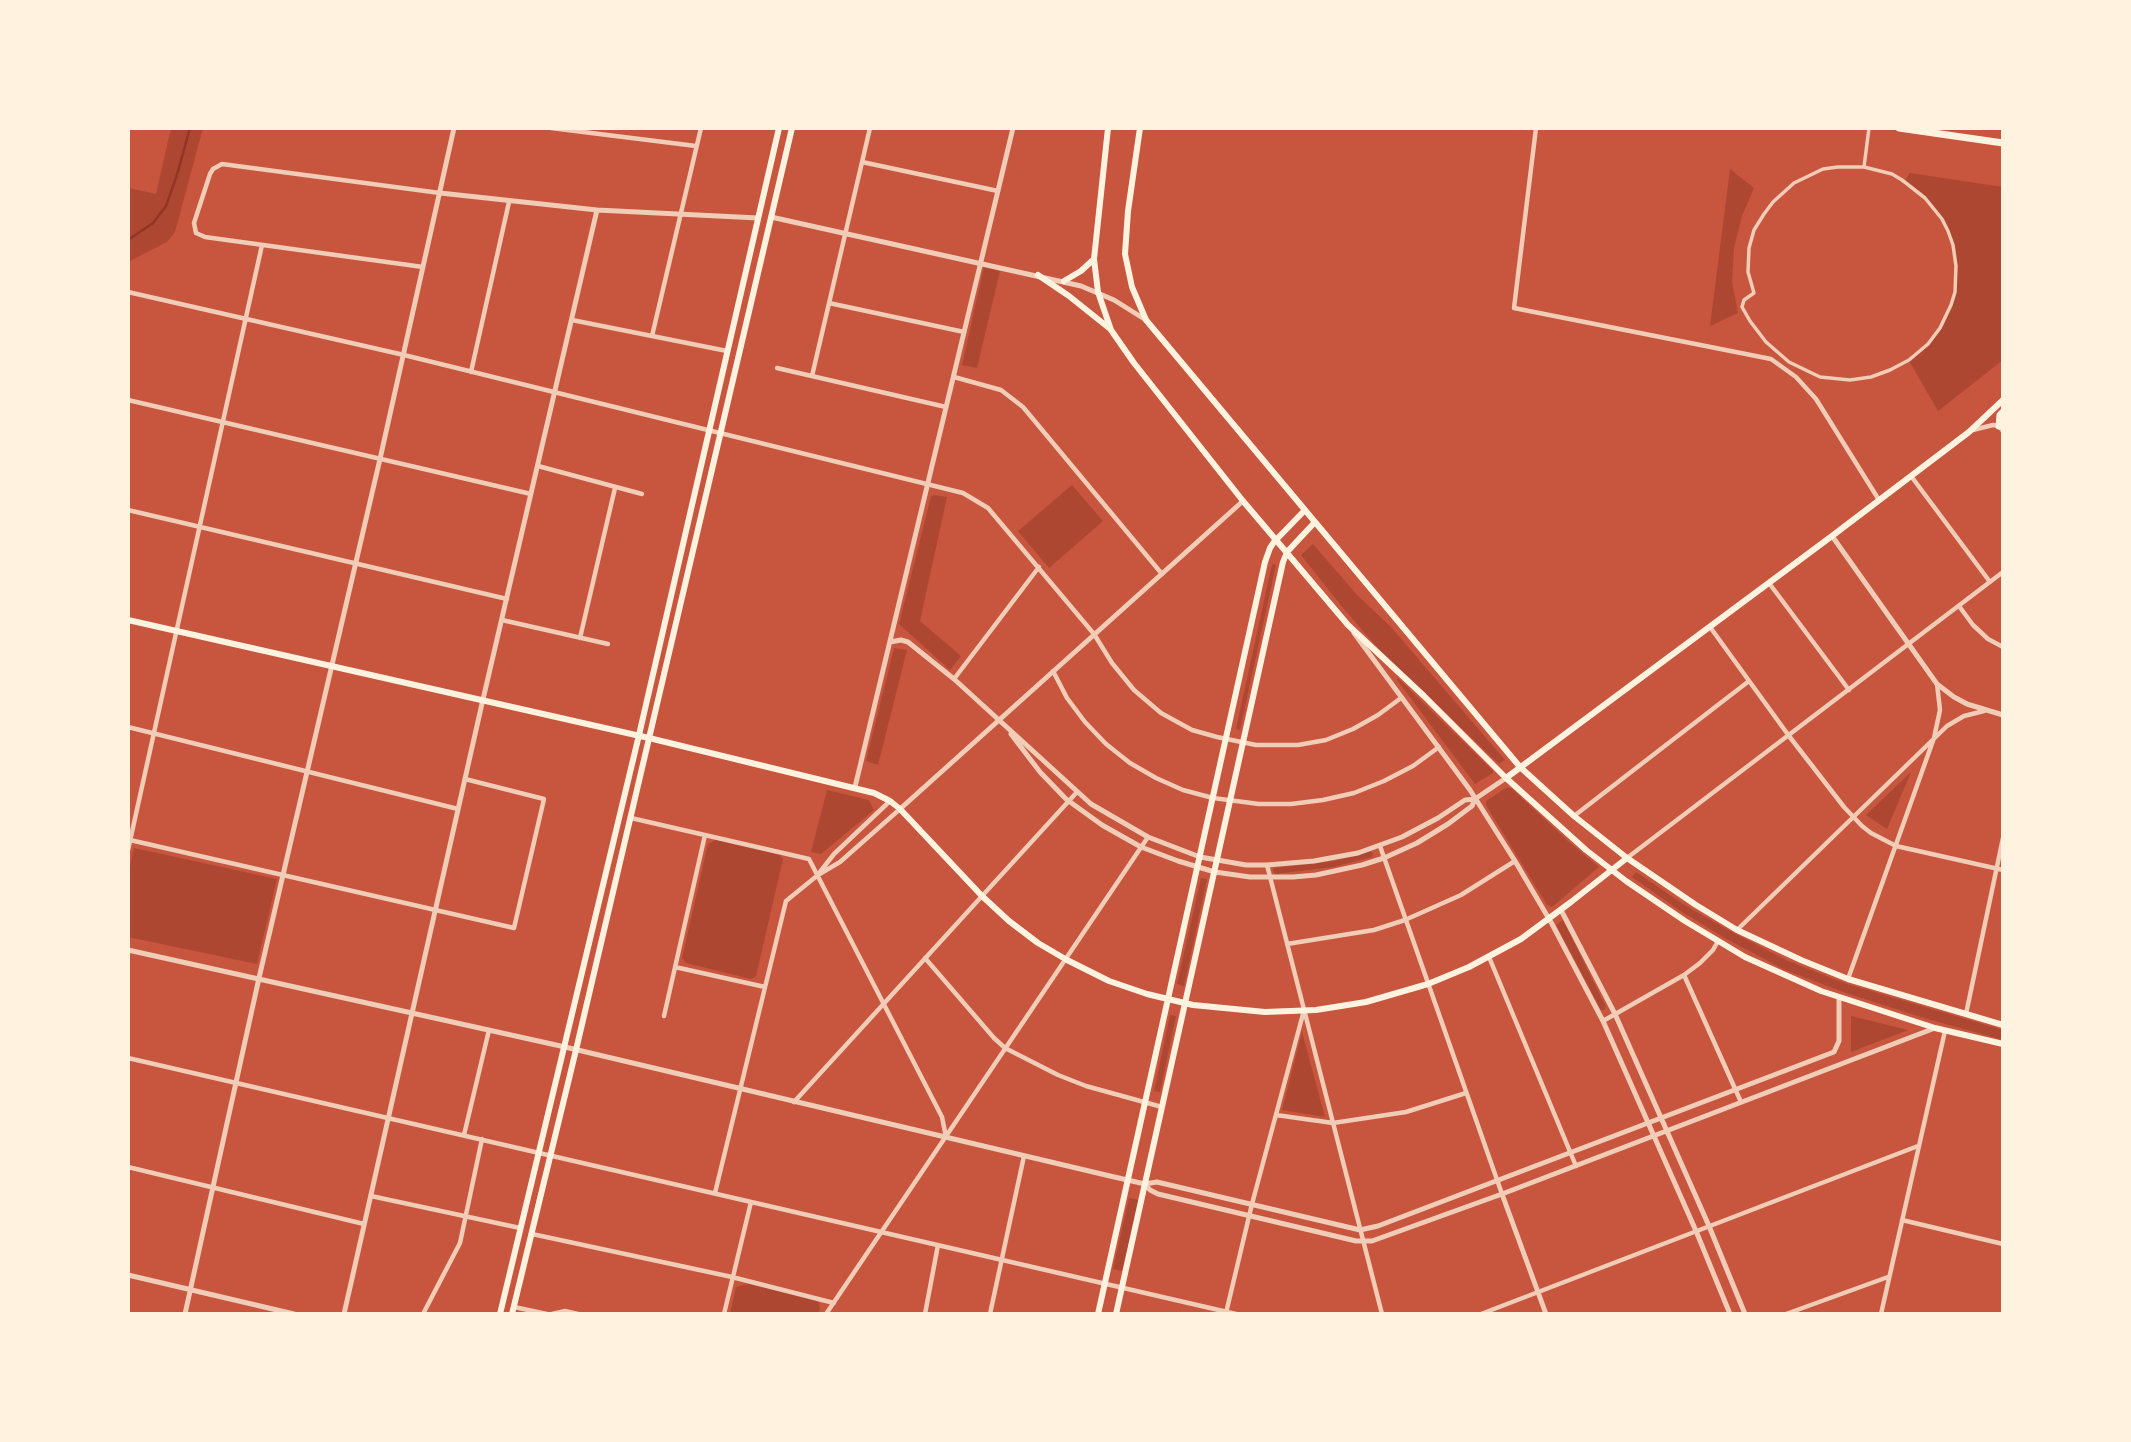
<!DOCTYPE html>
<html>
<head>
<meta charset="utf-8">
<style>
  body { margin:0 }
  #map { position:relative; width:2131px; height:1442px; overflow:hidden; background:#c8553d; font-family:Poppins,sans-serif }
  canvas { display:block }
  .frame { position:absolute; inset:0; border:130px solid #fff3e0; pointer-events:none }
</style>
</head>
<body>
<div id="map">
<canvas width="2131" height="1442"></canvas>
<div class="frame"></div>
</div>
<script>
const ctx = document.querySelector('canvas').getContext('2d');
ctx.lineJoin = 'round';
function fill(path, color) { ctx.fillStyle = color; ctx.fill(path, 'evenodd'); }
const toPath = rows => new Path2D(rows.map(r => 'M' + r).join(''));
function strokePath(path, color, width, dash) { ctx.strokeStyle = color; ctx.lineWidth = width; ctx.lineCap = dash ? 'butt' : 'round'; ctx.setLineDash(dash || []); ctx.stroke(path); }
fill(toPath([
  [171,128,203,128,175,232,167,242,128,262,128,188,156,194],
  [1730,169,1754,188,1742,216,1734,248,1732,282,1738,313,1710,326],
  [1910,173,2003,187,2003,360,1938,411,1908,359,1926,344,1939,327,1950,305,1953,291,1955,267,1952,246,1941,220,1924,199,1903,184],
  [984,267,1000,271,977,368,962,365],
  [1072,485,1103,521,1049,568,1018,531],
  [935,495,947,497,920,621,961,656,950,670,899,624,931,496],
  [1313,544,1357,595,1391,627,1505,760,1499,764,1377,647,1343,608,1301,555],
  [1272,564,1276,565,1240,730,1236,729],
  [894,648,907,650,878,765,866,761],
  [1398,678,1493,771,1493,773,1475,784,1397,680],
  [1911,772,1887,829,1866,815],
  [1506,788,1511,788,1569,842,1599,867,1552,907,1547,905,1486,805,1486,801],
  [827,790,869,800,874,810,821,854,811,852],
  [716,840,780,855,783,859,756,976,751,979,686,963,682,958,708,844],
  [134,848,277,879,257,964,128,937,128,876],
  [1370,851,1373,853,1372,857,1333,867,1275,874,1273,870,1274,868,1335,861],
  [1636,872,1683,904,1728,930,1788,961,1847,984,2003,1030,2003,1040,1924,1018,1843,992,1783,969,1723,937,1679,910,1632,877],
  [1201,878,1207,879,1184,986,1177,984],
  [1563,920,1606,1007,1604,1010,1601,1010,1556,925],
  [1170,1015,1176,1016,1160,1092,1154,1091],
  [1851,1016,1908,1030,1851,1052],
  [1302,1032,1325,1117,1282,1110],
  [1129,1198,1139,1200,1122,1271,1113,1269],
  [748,1284,814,1299,819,1303,820,1310,817,1314,730,1314,736,1287]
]), '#ae4732');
strokePath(toPath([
  [128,240,153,223,166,206,177,175,190,128]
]), '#8f3625', 2.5);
strokePath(toPath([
  [1996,128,2003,129]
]), '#f1ccb7', 2);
strokePath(toPath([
  [1838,167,1864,167,1892,174,1902,180,1925,198,1942,219,1948,231,1953,245,1956,266,1955,292,1951,305,1940,328,1928,344,1909,360,1890,370,1871,377,1850,380,1820,377,1789,362,1766,342,1750,321,1742,307,1744,300,1754,293,1748,272,1749,248,1754,230,1764,214,1773,202,1794,183,1823,169,1838,167],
  [1864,167,1869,128]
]), '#f1ccb7', 3.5);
strokePath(toPath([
  [551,128,696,146],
  [1536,128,1514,308,1771,359,1796,377,1816,399,1879,500],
  [862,162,998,191],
  [423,267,205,237,196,233,194,223,210,174,213,169,222,164,440,193],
  [128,292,404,355,963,493,988,508,1094,634,1112,663,1134,690,1161,713,1192,730,1217,737,1256,745,1298,745,1326,740,1353,729,1378,715,1401,698],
  [829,303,964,332],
  [572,320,727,351],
  [652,336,701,128],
  [777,368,946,407],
  [471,372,509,202],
  [812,376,870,128],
  [954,377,1001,390,1023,407,1162,574],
  [128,400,531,494],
  [1973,430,1993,425,1999,426,2003,431],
  [538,466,642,494],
  [1911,476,1990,582],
  [128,510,507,599],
  [1769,583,1849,690],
  [1959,606,1973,625,1988,639,2003,647],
  [502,620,608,644],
  [1710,627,1789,736,1844,807,1862,826,1871,833,1896,846,2003,870],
  [580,638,615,488],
  [1053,671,1067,698,1085,722,1106,744,1130,763,1156,778,1183,790,1213,798,1259,804,1291,804,1323,800,1354,793,1384,781,1413,766,1439,747],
  [954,679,1039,567],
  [128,727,458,809],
  [1574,816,1749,681],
  [631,818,809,859,942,1117,946,1137],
  [130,840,514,928,544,799,465,779],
  [1380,846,1502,1194],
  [128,850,262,245],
  [1627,858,2003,572],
  [1267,865,1382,1314],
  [820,872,834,854,890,801],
  [1737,930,1947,726,1964,716,1984,711],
  [1287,944,1374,930,1405,920,1461,895,1515,861],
  [1489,957,1576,1166],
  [925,958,994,1038,1005,1048,1058,1075,1086,1086,1162,1107],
  [675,967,765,987],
  [1684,975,1741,1102],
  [1848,979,1934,738,1940,710,1937,684],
  [1966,1014,2003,838],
  [664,1016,705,835],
  [1603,1021,1684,975,1700,963,1713,950,1718,941],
  [128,1058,1236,1314],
  [794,1102,1077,792],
  [1276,1115,1333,1123,1406,1112,1466,1093],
  [464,1135,489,1030],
  [128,1167,364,1224],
  [715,1193,786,901,818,875,840,862,900,809],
  [371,1196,520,1228],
  [1902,1220,2003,1244],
  [532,1234,732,1277,834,1303],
  [514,1307,547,1314],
  [1226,1313,1252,1204,1303,1014],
  [423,1314,460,1243,482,1139],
  [552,1314,565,1311,578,1314],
  [724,1314,751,1202],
  [826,1314,1148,837],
  [925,1314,938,1245],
  [990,1314,1024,1156],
  [1481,1314,1918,1146],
  [1786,1314,1888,1277],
  [1881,1314,1945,1031]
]), '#f1ccb7', 4.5);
strokePath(toPath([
  [440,193,597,210,758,218],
  [771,217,1081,286,1114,300,1146,320],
  [1832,536,1937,684,1954,697,1967,704,2003,715],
  [1354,633,1470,790,1515,861,1552,924,1603,1021,1696,1231,1730,1314],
  [890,642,901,640,908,642,954,679,1091,804,1148,837,1200,857,1246,865,1267,865,1314,861,1358,853,1402,837,1438,818,1465,800,1475,799],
  [1011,734,1040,772,1066,799,1102,825,1141,847,1178,861,1215,872,1250,877,1293,877,1316,875,1362,865,1384,858,1417,843,1448,824,1472,806,1475,799,1506,778],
  [855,787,1013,128],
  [900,809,1243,501],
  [1561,910,1615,1014,1709,1226,1745,1314],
  [128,950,565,1047,1110,1176,1145,1184,1157,1182,1360,1230,1378,1226,1834,1052,1839,1041,1839,998],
  [1145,1184,1150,1190,1158,1194,1356,1241,1372,1241,1502,1194,1935,1028],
  [1502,1194,1546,1314],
  [128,1275,294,1314],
  [185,1314,259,978,380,459,454,128],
  [344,1314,481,708,597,210]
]), '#f1ccb7', 5);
strokePath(toPath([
  [1108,128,1094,259,1098,292,1111,330,1134,363,1243,501,1348,625,1424,696,1506,778,1586,850,1626,881,1685,921,1745,957,1821,991,1935,1028,2003,1044],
  [1140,128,1128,211,1125,254,1132,287,1146,320,1520,767,1574,816,1627,858,1696,905,1737,930,1801,960,1848,979,2003,1025],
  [1038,275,1069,296,1109,328],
  [1064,281,1081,271,1094,259],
  [128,620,649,738,874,793,890,801,900,809,982,896,1009,921,1038,943,1067,960,1109,981,1147,994,1193,1005,1265,1012,1316,1010,1366,1002,1428,984,1469,967,1521,939,1571,902,1627,858],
  [1506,778,1832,536,1969,432,2003,400],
  [500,1314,639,735,779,128],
  [512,1314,576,1050,792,128],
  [1098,1314,1265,562,1270,548,1274,542,1305,510],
  [1116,1314,1283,562,1287,552,1315,522]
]), '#fff3e0', 6);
strokePath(toPath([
  [1899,128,2003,143],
  [1999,426,2000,415,2003,412]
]), '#fff3e0', 7);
</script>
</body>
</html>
